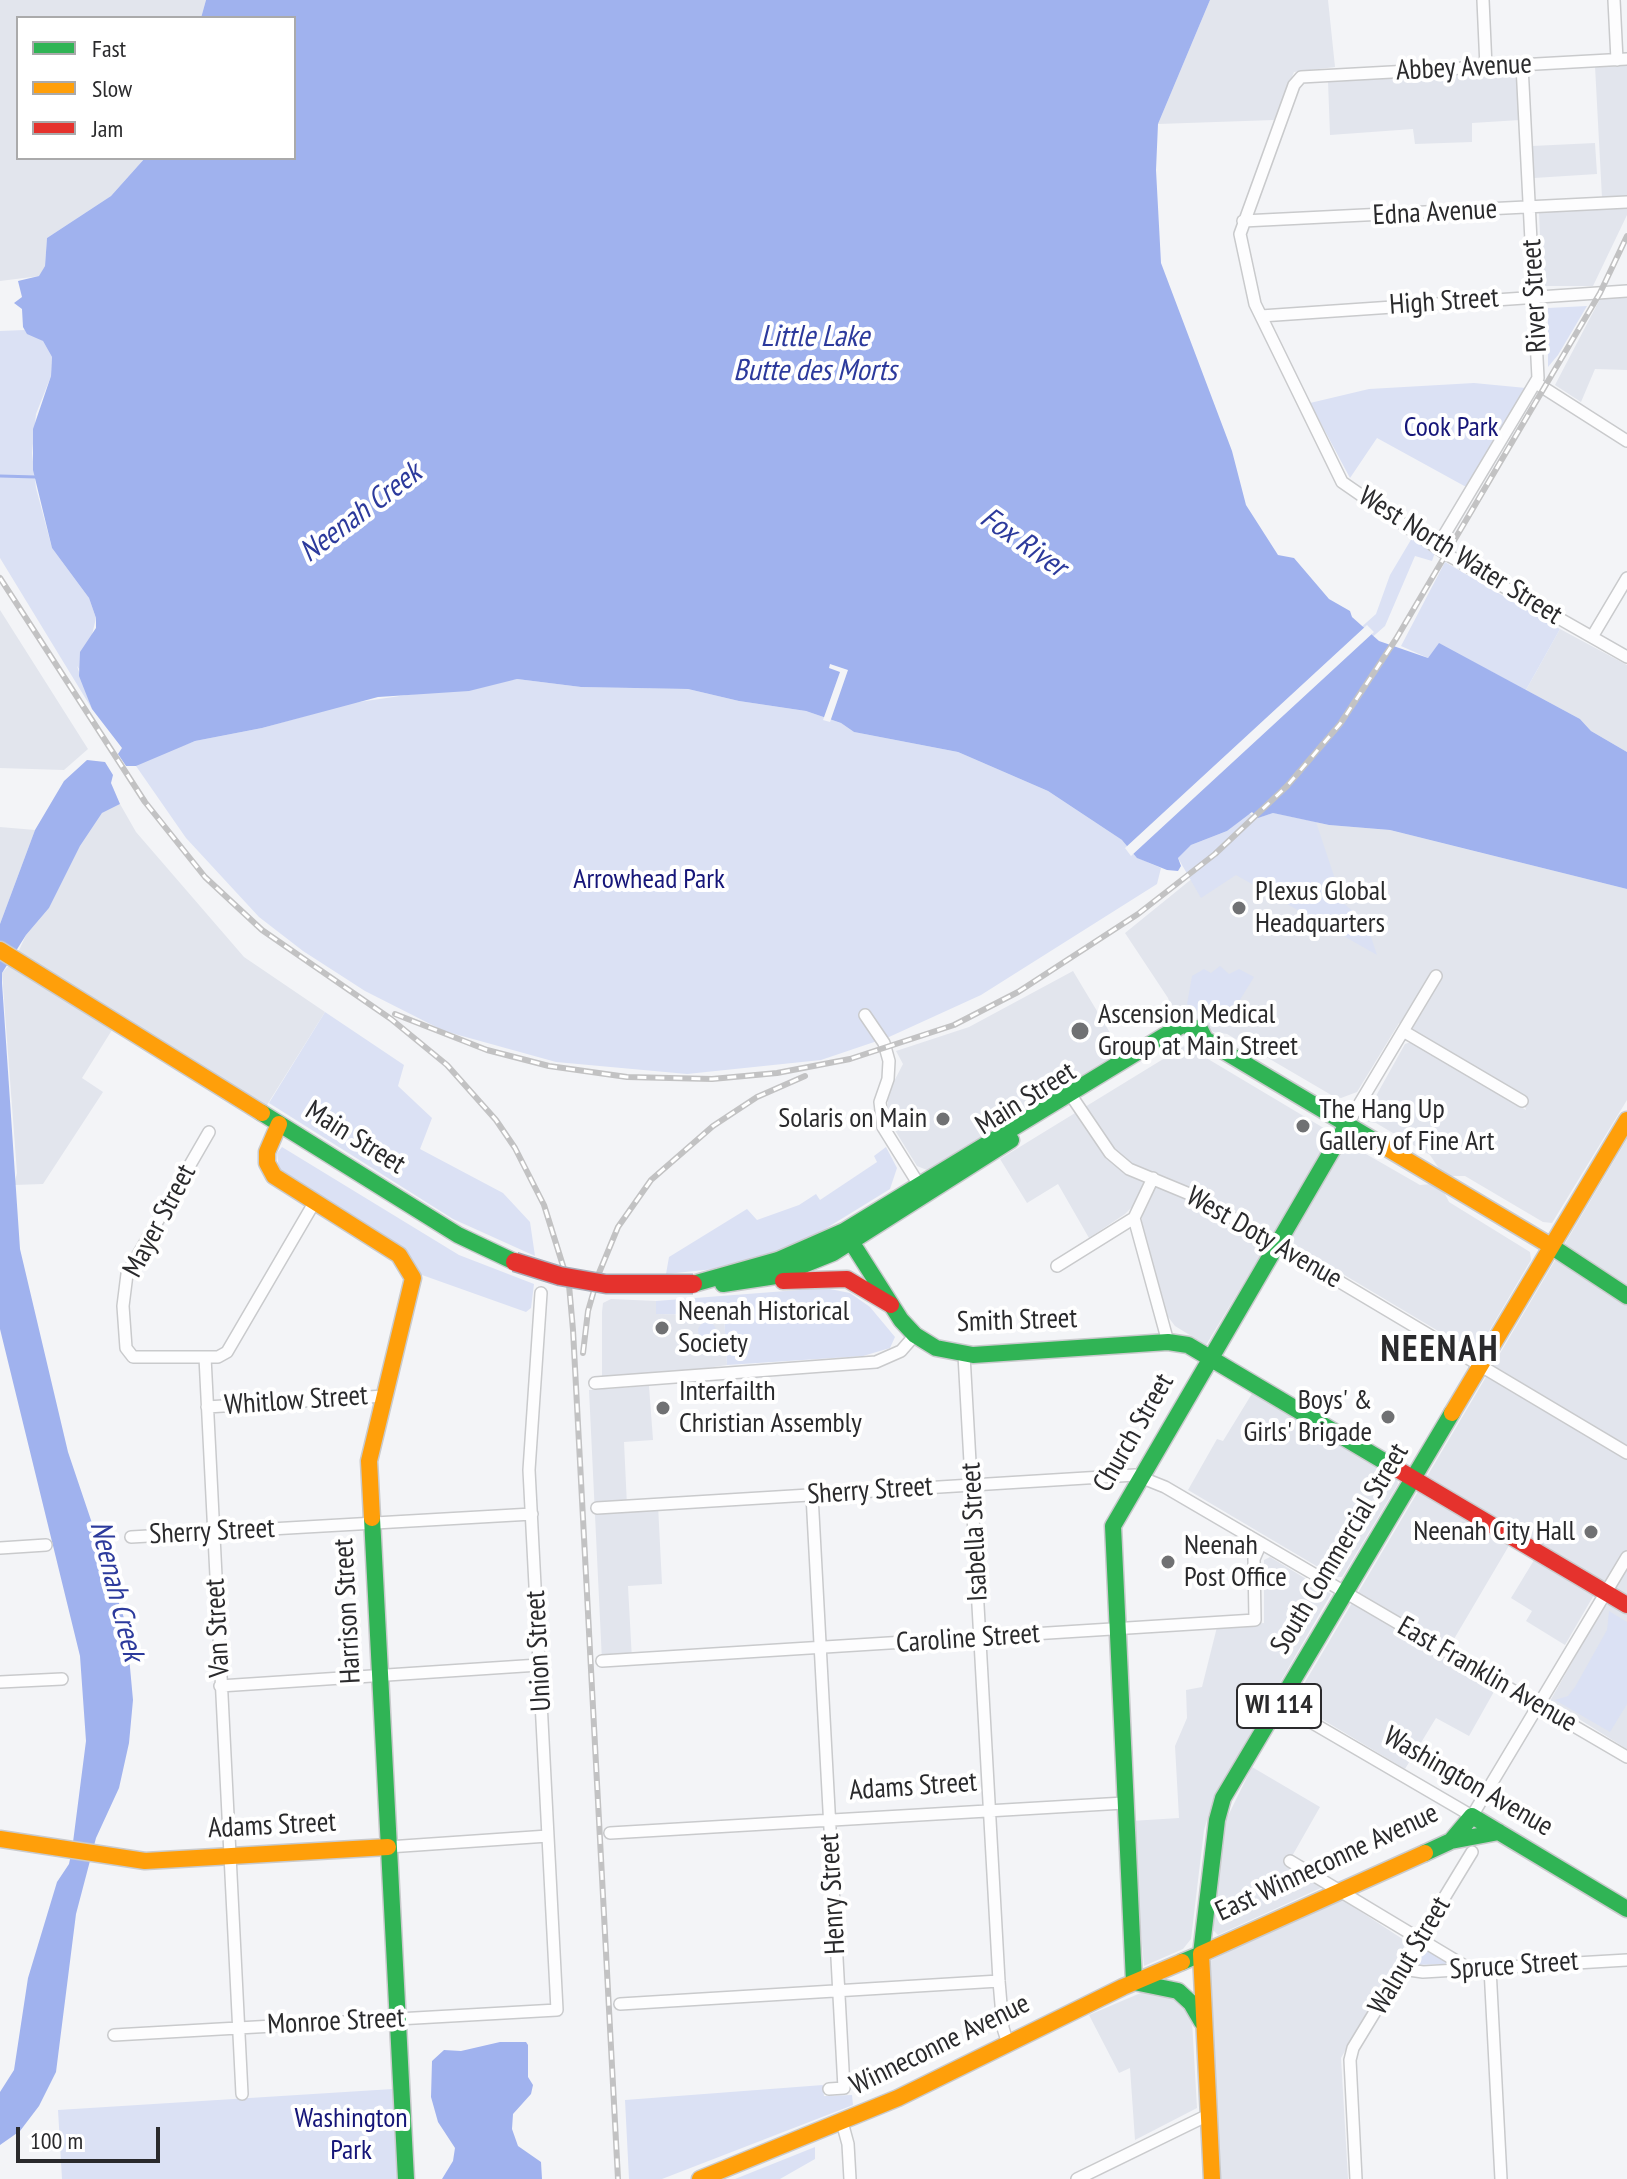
<!DOCTYPE html>
<html>
<head>
<meta charset="utf-8">
<style>
  body { margin:0 }
  #map { position:relative; width:1627px; height:2179px; overflow:hidden; background:#f3f4f7; font-family:"PT Sans Narrow",sans-serif }
  canvas { display:block }
  .legend { position:absolute; left:16px; top:16px; width:280px; height:144px; box-sizing:border-box; background:#fff; border:2px solid #aaaaab; margin:0; padding:10px 14px; list-style:none; font-size:24px; color:#2a2a2c }
  .legend li { display:flex; align-items:center; gap:16px; height:40px }
  .legend b { width:40px; border:2px solid #aaaaab }
  .scale { position:absolute; left:16px; top:2127px; width:144px; height:36px; box-sizing:border-box; border:4px solid #2a2a2c; border-top:0; padding-left:10px; font-size:24px; line-height:28px; white-space:nowrap; color:#2a2a2c; -webkit-text-stroke:6px #fff; paint-order:stroke }
</style>
</head>
<body>
<div id="map">
<canvas width="1627" height="2179"></canvas>
<ul class="legend">
<li><b style="height:10px;background:#30b455"></b>Fast</li>
<li><b style="height:10px;background:#ff9f0a"></b>Slow</li>
<li><b style="height:10px;background:#e5322d"></b>Jam</li>
</ul>
<div class="scale">100 m</div>
</div>
<script>
const ctx = document.querySelector('canvas').getContext('2d');
ctx.lineJoin = 'round';
function fill(path, color) { ctx.fillStyle = color; ctx.fill(path, 'evenodd'); }
const toPath = rows => new Path2D(rows.map(r => 'M' + r).join(''));
function strokePath(path, color, width, dash) { ctx.strokeStyle = color; ctx.lineWidth = width; ctx.lineCap = dash ? 'butt' : 'round'; ctx.setLineDash(dash || []); ctx.stroke(path); }
function label(font, color, halo, rows, align = 'center') {
  ctx.font = font + ' "PT Sans Narrow",sans-serif'; ctx.lineWidth = 8; ctx.setLineDash([]); ctx.textBaseline = 'middle'; ctx.strokeStyle = halo; ctx.fillStyle = color; for (const [text, x, y, turn = 0] of rows) {
    ctx.save(); ctx.translate(x, y); ctx.rotate((+turn || 0) * Math.PI / 180); ctx.textAlign = isNaN(turn) ? turn : align; if (halo) ctx.strokeText(text, 0, 0); ctx.fillText(text, 0, 0); ctx.restore();
  }
}
fill(toPath([
  [0,0,206,0,201,18,18,18,18,158,145,158,111,196,47,238,45,266,40,276,0,281],
  [1210,0,1328,0,1335,67,1294,72,1274,120,1158,124],
  [1627,64,1627,196,1602,198,1595,66],
  [1517,71,1520,120,1472,123,1472,142,1415,144,1413,129,1330,135,1328,81],
  [1595,143,1597,174,1534,178,1532,146],
  [1627,205,1627,215,1593,286,1542,286,1539,212],
  [1627,297,1627,370,1595,369,1581,402,1555,385,1600,299],
  [0,610,88,749,64,770,0,768],
  [1560,629,1627,665,1627,752,1591,731,1580,719,1526,690],
  [120,804,136,832,244,957,325,1012,262,1113,117,1022,82,1078,103,1092,43,1184,14,1185,17,1173,2,973,15,959,26,935,49,908,80,846,102,813],
  [1273,813,1329,825,1390,830,1627,889,1627,1100,1552,1223,1543,1222,1465,1176,1451,1176,1440,1170,1430,1155,1376,1123,1362,1121,1405,1044,1411,1042,1526,1110,1522,1095,1399,1023,1357,1092,1341,1098,1333,1096,1227,1034,1213,1032,1201,1020,1175,1018,1168,998,1125,933],
  [0,827,35,830,0,924],
  [1073,971,1121,1051,927,1170,917,1166,888,1119,888,1093,903,1064,896,1051,969,1027],
  [1191,1042,1206,1052,1208,1059,1327,1130,1332,1136,1331,1141,1347,1148,1360,1145,1366,1154,1420,1185,1432,1184,1443,1190,1449,1202,1530,1252,1531,1260,1485,1338,1473,1344,1455,1341,1274,1233,1206,1345,1175,1326,1166,1314,1141,1221,1144,1209,1135,1204,1125,1214,1089,1238,1058,1184,1027,1203,1000,1159],
  [1627,1139,1627,1596,1602,1581,1565,1645,1526,1621,1532,1611,1511,1598,1542,1547,1517,1532,1444,1656,1496,1688,1469,1736,1436,1718,1405,1769,1305,1709,1298,1694],
  [611,1299,656,1301,656,1314,724,1315,727,1365,674,1373,602,1376,602,1312,603,1303],
  [649,1386,653,1440,624,1442,627,1506,658,1505,662,1584,628,1586,632,1660,602,1661,589,1390],
  [1253,1392,1397,1479,1398,1484,1342,1577,1335,1577,1188,1490,1217,1439,1223,1441],
  [1270,1557,1331,1594,1214,1797,1204,1830,1191,1939,1183,1949,1144,1966,1131,1821,1179,1818,1175,1746,1187,1718,1186,1690,1202,1687,1217,1627,1264,1623,1264,1560],
  [1611,1604,1627,1613,1627,1749,1550,1701,1604,1606],
  [1252,1767,1320,1807,1287,1865,1323,1887,1218,1935,1213,1930,1225,1822],
  [1337,1896,1407,1942,1341,2058,1348,2179,1221,2179,1210,1961],
  [1143,1992,1166,1992,1187,2007,1192,2021,1197,2108,1135,2140,1130,2068,1119,2073,1089,2015]
]), '#e2e5ed');
fill(toPath([
  [1587,306,1558,355,1548,367,1548,308],
  [25,330,43,341,52,357,51,376,36,414,32,453,36,488,52,548,89,598,96,618,92,635,160,754,195,741,262,728,352,703,517,679,581,687,688,689,739,701,806,711,841,723,854,732,958,752,1048,791,1122,840,1376,614,1390,575,1412,538,1424,546,1434,530,1442,533,1432,561,1415,556,1385,626,1132,850,1138,858,1161,868,1157,884,981,995,889,1037,821,1060,687,1074,556,1062,444,1031,365,991,303,951,259,917,186,838,136,766,145,760,77,666,92,709,0,558,0,331],
  [1474,383,1526,388,1468,488,1377,438,1350,478,1310,403,1369,389],
  [1445,562,1560,629,1526,690,1439,644,1428,658,1401,646],
  [1248,813,1257,818,1273,813,1316,822,1343,903,1366,922,1377,955,1236,875,1201,898,1178,858,1191,845,1227,831],
  [1220,966,1229,974,1239,969,1254,977,1224,1026,1187,1004,1192,976,1204,969,1211,973],
  [325,1012,404,1065,398,1086,432,1118,420,1149,503,1193,530,1222,535,1256,453,1219,269,1103],
  [282,1147,459,1255,534,1284,531,1308,526,1312,422,1275,401,1249,279,1170,277,1153],
  [886,1147,897,1168,890,1189,825,1229,772,1256,724,1268,666,1274,669,1257,747,1209,757,1220,799,1205,816,1194,820,1200,877,1162,874,1156],
  [825,1288,850,1293,870,1307,895,1337,890,1348,863,1356,727,1365,724,1315,656,1314,656,1301],
  '698 1331a9 9 0 1 1 18 0a9 9 0 1 1-18 0Z',
  [1609,1611,1627,1622,1627,1704,1610,1732,1555,1700,1568,1696,1575,1687,1607,1630],
  [1423,1948,1446,1961,1446,1964,1413,1965],
  [823,2085,824,2096,852,2095,853,2105,662,2179,629,2179,625,2100],
  [393,2089,397,2179,62,2179,58,2110],
  [815,2147,815,2159,780,2179,735,2179]
]), '#dbe1f4');
fill(toPath([
  [206,0,1210,0,1158,124,1156,170,1161,263,1232,451,1246,505,1278,555,1294,558,1329,599,1350,611,1352,617,1379,641,1428,658,1439,643,1580,719,1591,731,1627,752,1627,889,1390,830,1329,825,1273,813,1258,818,1252,812,1227,831,1191,845,1178,858,1181,866,1178,871,1167,870,1137,858,1122,840,1048,791,958,752,854,732,841,723,806,711,739,701,688,689,581,687,517,679,469,691,378,697,262,728,195,741,136,766,126,766,118,754,122,748,92,709,79,676,80,652,96,628,96,618,89,598,52,548,33,470,33,429,51,376,52,357,43,341,27,334,23,327,22,309,14,303,22,297,18,281,39,276,45,266,47,238,111,196,145,158,294,158,294,18,201,18],
  [87,760,105,762,113,775,111,783,120,804,102,813,80,846,49,908,26,935,2,973,2,983,20,1249,68,1452,126,1624,133,1700,129,1743,119,1788,96,1838,76,1914,56,2072,39,2106,20,2131,0,2145,0,2092,14,2070,28,1978,57,1882,69,1864,72,1850,86,1741,80,1656,0,1329,0,924,35,830,64,781],
  [500,2042,526,2042,528,2045,528,2077,533,2085,531,2094,513,2114,512,2129,518,2146,541,2162,542,2179,442,2179,453,2161,455,2148,438,2122,431,2097,432,2061,444,2050,461,2051]
]), '#a0b2ee');
fill(toPath([
  [1367,625,1374,632,1131,856,1125,848],
  [830,664,848,670,830,722,823,720,840,672,829,668]
]), '#f3f4f7');
strokePath(toPath([
  [0,476,36,477]
]), '#a0b2ee', 3);
const street = toPath([
  [1483,0,1486,67],
  [1614,0,1617,60],
  [1627,59,1301,77,1294,85,1240,234,1255,304,1342,482,1446,554,1627,657],
  [1243,221,1627,202],
  [1261,316,1627,291],
  [1536,383,1627,441],
  [1437,547,1538,378,1522,65],
  [1592,637,1627,578],
  [865,1015,884,1043,889,1061,888,1079,880,1102,883,1127,921,1188],
  [1403,1031,1522,1101],
  [1068,1091,1110,1153,1129,1169,1199,1198,1627,1453],
  [1348,1123,1436,976],
  [209,1132,127,1274,123,1306,126,1348,133,1357,218,1357,227,1352,314,1203],
  [1153,1178,1134,1218,1168,1342],
  [1057,1266,1134,1218],
  [964,1355,999,1981,1003,2028,1008,2044],
  [205,1357,242,2094],
  [595,1383,876,1362,901,1351,915,1335],
  [207,1407,384,1396],
  [812,1495,844,2088,829,2089],
  [597,1508,1135,1475,1165,1487,1627,1757],
  [131,1537,532,1514],
  [0,1548,46,1545],
  [602,1661,1255,1620,1254,1559,1261,1543],
  [0,1682,62,1679],
  [220,1686,539,1665],
  [1280,1704,1472,1816,1627,1557],
  [610,1833,1124,1803],
  [388,1847,548,1836],
  [1290,1861,1468,1968],
  [1490,1968,1501,2179],
  [1402,1969,1423,1972,1627,1960],
  [620,2004,999,1981],
  [114,2035,557,2010,529,1470,541,1293],
  [842,2122,848,2144,850,2179],
  [1077,2179,1208,2115],
  [1356,2179,1350,2060,1353,2048,1472,1852]
]);
const fast = toPath([
  [262,1113,458,1235,515,1262],
  [845,1232,901,1320,915,1335,936,1348,973,1355,1168,1342,1188,1345,1397,1469],
  [1551,1246,1627,1296],
  [693,1284,778,1260,844,1231,1182,1025,1200,1029,1205,1039,1217,1047,1380,1144],
  [723,1284,776,1276,833,1253,1011,1140],
  [372,1518,406,2179],
  [1451,1841,1499,1832],
  [1425,1853,1451,1841,1472,1816,1627,1909],
  [1182,1962,1201,1954,1217,1820,1223,1798,1452,1413],
  [1134,1982,1113,1526,1348,1123],
  [1134,1982,1178,1991,1191,2003,1202,2022]
]);
const slow = toPath([
  [0,950,262,1113],
  [279,1124,267,1152,267,1163,274,1176,399,1255,413,1278,369,1461,372,1518],
  [1380,1144,1551,1246],
  [1452,1413,1627,1120],
  [0,1839,145,1861,388,1847],
  [700,2179,898,2098,1123,1987,1182,1962],
  [1212,2179,1201,1954,1425,1853]
]);
const jam = toPath([
  [783,1281,847,1279,891,1305],
  [1397,1469,1627,1605]
]);
strokePath(street, '#c9cacc', 14);
strokePath(fast, '#c9cacc', 19);
strokePath(slow, '#c9cacc', 19);
strokePath(jam, '#c9cacc', 19);
strokePath(street, '#fdfdfe', 11);
strokePath(fast, '#30b455', 16);
strokePath(slow, '#ff9f0a', 16);
strokePath(jam, '#e5322d', 16);
const rail = toPath([
  [0,578,145,802,205,877,262,930,391,1019,447,1065,496,1120,515,1148,544,1205,569,1285,573,1330,618,2179],
  [395,1014,487,1050,549,1066,627,1077,712,1079,777,1073,850,1059,954,1025,1018,992,1138,914,1215,854,1287,786,1340,724,1396,639,1600,293,1627,236],
  [583,1353,588,1311,599,1273,618,1227,651,1180,713,1126,757,1097,805,1076]
]);
strokePath(rail, '#c2c2c3', 6);
strokePath(rail, '#fff', 3, [9]);
const jamBridge = toPath([
  [515,1262,560,1276,606,1284,693,1284]
]);
strokePath(jamBridge, '#a9abb7', 21, []);
strokePath(jamBridge, '#e5322d', 18);
for (const [x, y, r, color] of [
  [1239,908,8,"#707173"],
  [1080,1031,10,"#707173"],
  [943,1119,8,"#707173"],
  [1303,1126,8,"#707173"],
  [662,1328,8,"#707173"],
  [663,1408,8,"#707173"],
  [1388,1417,8,"#707173"],
  [1591,1532,8,"#707173"],
  [1168,1562,8,"#707173"]
]) { const dot = new Path2D(); dot.arc(x, y, r, 0, 2 * Math.PI); ctx.fillStyle = color; ctx.fill(dot); strokePath(dot, '#fff', 3); }
for (const [x, y, w] of [
  [1279,1706,84]
]) { const box = new Path2D(); box.roundRect(x - w / 2, y - 22, w, 44, 6); ctx.fillStyle = '#fff'; ctx.fill(box); strokePath(box, '#2a2a2c', 2); }
label('bold 26px', '#2a2a2c', null, [
  ["WI 114",1279,1706]
]);
label('28px', '#2a2a2c', '#fff', [
  ["Abbey Avenue",1464,68,-3],
  ["Edna Avenue",1435,213,-3],
  ["River Street",1535,296,-93],
  ["High Street",1444,302,-4],
  ["West North Water Street",1460,556,32],
  ["Main Street",1026,1099,-32],
  ["Main Street",355,1138,32],
  ["Mayer Street",160,1221,-62],
  ["West Doty Avenue",1264,1238,30],
  ["Smith Street",1017,1321,-2],
  ["Whitlow Street",296,1401,-4],
  ["Church Street",1134,1433,-60],
  ["Sherry Street",870,1491,-4],
  ["Sherry Street",212,1532,-3],
  ["Isabella Street",975,1532,-93],
  ["South Commercial Street",1340,1549,-59],
  ["Harrison Street",348,1611,-93],
  ["Van Street",218,1628,-93],
  ["Caroline Street",968,1639,-4],
  ["Union Street",539,1651,-93],
  ["East Franklin Avenue",1487,1675,30],
  ["Washington Avenue",1468,1782,30],
  ["Adams Street",913,1787,-4],
  ["Adams Street",272,1826,-3],
  ["East Winneconne Avenue",1327,1863,-25],
  ["Henry Street",833,1894,-93],
  ["Walnut Street",1410,1956,-59],
  ["Spruce Street",1514,1966,-4],
  ["Monroe Street",336,2022,-3],
  ["Winneconne Avenue",940,2045,-26]
]);
label('28px', '#161679', '#fff', [
  ["Cook Park",1451,428],
  ["Arrowhead Park",649,880],
  ["Washington",351,2119],
  ["Park",351,2151]
]);
label('28px', '#2a2a2c', '#fff', [
  ["Plexus Global",1255,892],
  ["Headquarters",1255,924],
  ["Ascension Medical",1098,1015],
  ["Group at Main Street",1098,1047],
  ["The Hang Up",1319,1110],
  ["Gallery of Fine Art",1319,1142],
  ["Solaris on Main",927,1119,"right"],
  ["Neenah Historical",678,1312],
  ["Society",678,1344],
  ["Interfailth",679,1392],
  ["Christian Assembly",679,1424],
  ["Boys' &",1372,1401,"right"],
  ["Girls' Brigade",1372,1433,"right"],
  ["Neenah City Hall",1575,1532,"right"],
  ["Neenah",1184,1546],
  ["Post Office",1184,1578]
], 'left');
label('italic 30px', '#2c3a9c', '#fff', [
  ["Little Lake",815,337],
  ["Butte des Morts",815,371],
  ["Neenah Creek",361,513,-37],
  ["Fox River",1023,543,35],
  ["Neenah Creek",116,1591,76]
]);
ctx.letterSpacing = '2px';
label('bold 36px', '#2a2a2c', '#fff', [
  ["NEENAH",1440,1351]
]);
ctx.letterSpacing = '0px';
</script>
</body>
</html>
